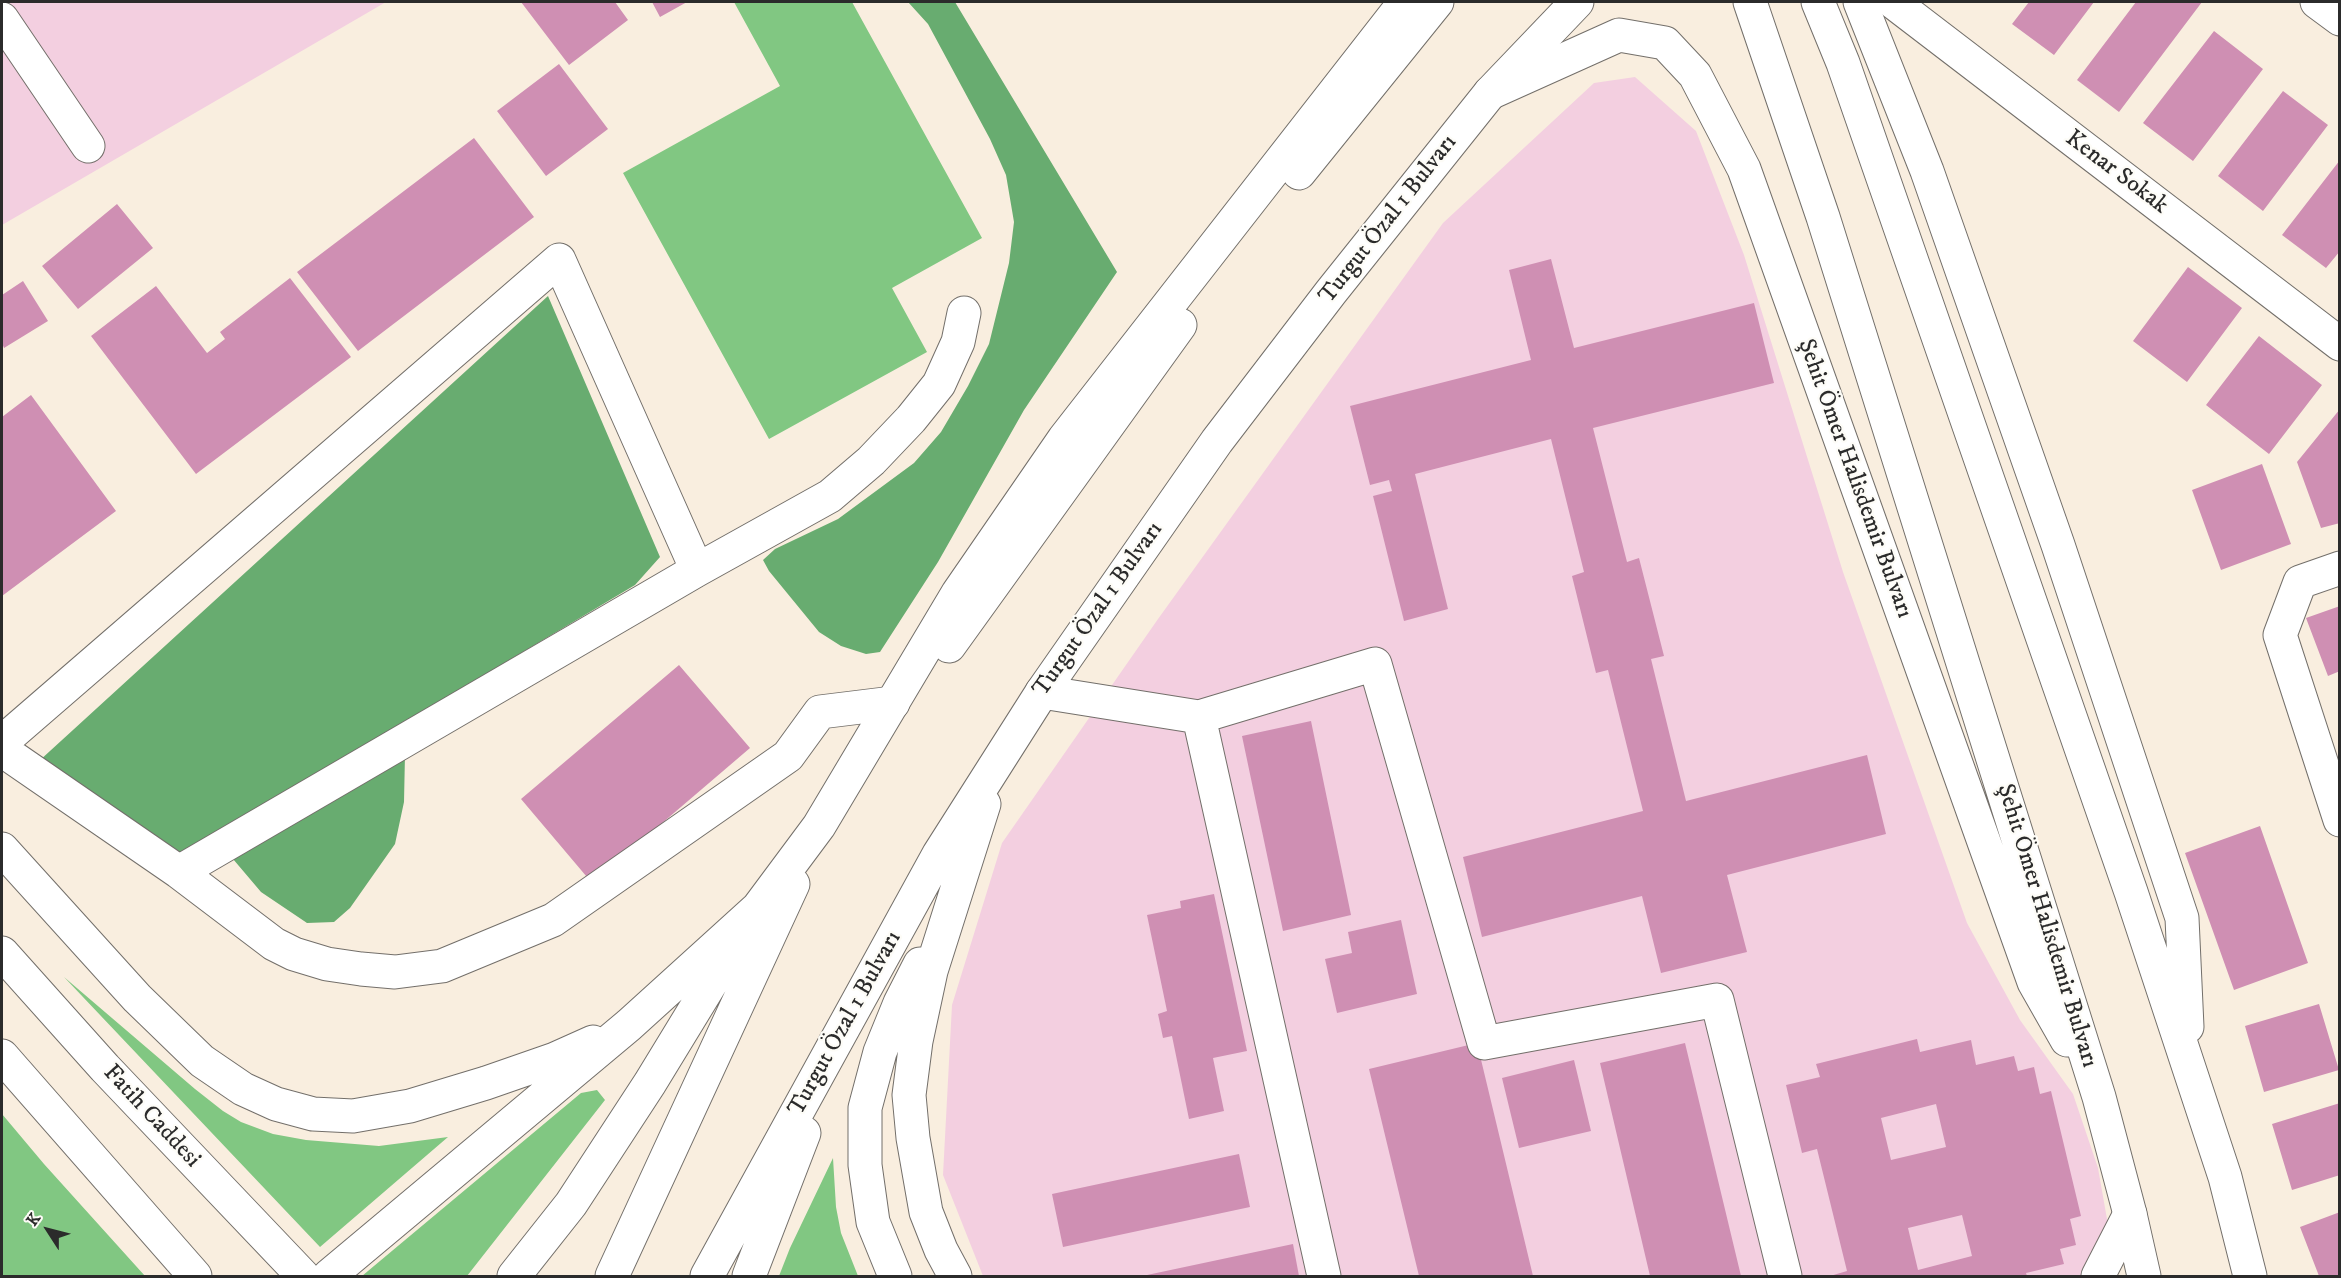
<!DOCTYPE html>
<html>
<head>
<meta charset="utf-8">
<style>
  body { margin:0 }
  #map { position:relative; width:2341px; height:1278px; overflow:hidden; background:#f9eedf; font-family:"IM FELL DW Pica",serif }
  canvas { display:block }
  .frame { position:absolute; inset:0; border:3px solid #2b2b2b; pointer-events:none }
  .north { position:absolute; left:18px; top:1200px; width:60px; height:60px; -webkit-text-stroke:4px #fdfcf7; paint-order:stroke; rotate:306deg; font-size:16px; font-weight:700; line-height:24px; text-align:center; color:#2b2b2b }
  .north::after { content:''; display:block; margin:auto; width:21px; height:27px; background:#2b2b2b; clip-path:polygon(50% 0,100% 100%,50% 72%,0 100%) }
</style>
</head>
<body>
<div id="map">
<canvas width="2341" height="1278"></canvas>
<div class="frame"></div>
<div class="north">K</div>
</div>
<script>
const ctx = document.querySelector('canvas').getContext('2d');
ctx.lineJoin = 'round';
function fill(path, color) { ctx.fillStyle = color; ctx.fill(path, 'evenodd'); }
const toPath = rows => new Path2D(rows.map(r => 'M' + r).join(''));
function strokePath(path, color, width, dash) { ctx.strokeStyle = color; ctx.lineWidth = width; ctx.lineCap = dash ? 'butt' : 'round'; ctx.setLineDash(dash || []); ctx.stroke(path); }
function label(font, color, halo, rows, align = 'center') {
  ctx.font = font + ' "IM FELL DW Pica",serif'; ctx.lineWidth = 4.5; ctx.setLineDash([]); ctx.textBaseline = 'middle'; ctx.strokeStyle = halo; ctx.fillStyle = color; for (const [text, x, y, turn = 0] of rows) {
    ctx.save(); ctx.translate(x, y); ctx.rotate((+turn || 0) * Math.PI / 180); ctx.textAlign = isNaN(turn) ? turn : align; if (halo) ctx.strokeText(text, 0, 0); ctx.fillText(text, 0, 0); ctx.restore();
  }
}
fill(toPath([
  [2,2,386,2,2,225],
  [1635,77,1696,131,1744,255,1843,572,1967,923,2020,1020,2073,1094,2098,1168,2117,1276,983,1276,943,1175,952,1005,1002,843,1158,619,1443,223,1594,83]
]), '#f3cfe0');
fill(toPath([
  [734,2,852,2,982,238,892,288,927,352,769,439,623,173,780,86],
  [64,977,195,1089,223,1111,241,1122,273,1134,306,1140,379,1146,448,1137,320,1247],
  [597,1090,605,1100,467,1276,362,1276,581,1093],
  [2,1114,44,1164,145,1276,2,1276],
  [833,1158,836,1207,841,1233,858,1276,779,1276,790,1248]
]), '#81c782');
fill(toPath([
  [908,2,955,2,1117,272,1024,410,938,562,880,652,866,654,841,646,819,632,769,571,763,560,775,549,838,519,914,463,941,432,968,386,989,344,1009,263,1014,222,1006,175,990,139,928,24],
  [548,296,660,557,635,585,178,858,27,772],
  [405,754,404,802,395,844,350,908,334,922,307,923,261,892,233,859]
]), '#68ac70');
fill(toPath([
  [521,2,615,2,628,20,569,65],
  [652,2,687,2,660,17],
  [2029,2,2094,2,2054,55,2012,24],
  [2136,2,2202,2,2119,112,2077,80],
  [2214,31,2263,69,2193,161,2143,123],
  [559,64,608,129,546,176,497,111],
  [2283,91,2328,125,2263,211,2218,176],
  [474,138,534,217,358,351,297,272],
  [2340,160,2340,251,2326,268,2282,235],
  [117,204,153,248,78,309,42,266],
  [1551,259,1574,348,1754,303,1774,383,1593,428,1627,562,1639,558,1664,656,1651,659,1686,801,1867,755,1886,834,1727,875,1747,952,1661,973,1642,896,1482,937,1463,857,1643,811,1608,670,1596,673,1572,576,1584,572,1551,439,1415,474,1448,609,1404,621,1373,496,1392,491,1389,480,1370,485,1350,406,1531,360,1509,270],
  [2188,267,2242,308,2187,382,2133,341],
  [290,278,351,357,196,474,91,336,156,286,207,353,225,339,220,332],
  [23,281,48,321,4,348,2,343,2,295],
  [2259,336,2322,385,2269,454,2206,405],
  [31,395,116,511,2,596,2,417],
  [2340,409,2340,523,2321,528,2297,462],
  [2262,464,2291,544,2221,570,2192,490],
  [2340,606,2340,671,2328,676,2306,618],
  [679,665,750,748,592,883,521,799],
  [1311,721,1351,915,1283,931,1242,736],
  [2260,826,2308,963,2234,990,2185,853],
  [1214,894,1247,1051,1213,1058,1224,1111,1189,1119,1172,1036,1163,1038,1158,1014,1167,1011,1147,915,1181,908,1180,901],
  [1401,920,1417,994,1337,1013,1325,959,1352,953,1348,932],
  [2319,1004,2339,1070,2264,1092,2245,1026],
  [1917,1039,1920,1052,1971,1040,1976,1065,2014,1056,2018,1071,2034,1067,2040,1094,2051,1091,2081,1216,2070,1219,2076,1245,2060,1249,2064,1264,2026,1273,2027,1276,1830,1276,1847,1271,1817,1149,1802,1153,1786,1085,1820,1077,1816,1064],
  [1936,1104,1946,1147,1891,1160,1881,1118],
  [1962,1215,1972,1256,1918,1270,1908,1228],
  [1477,1043,1533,1276,1419,1276,1369,1069],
  [1685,1043,1741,1276,1650,1276,1600,1063],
  [1574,1060,1591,1131,1519,1148,1502,1078],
  [2340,1103,2340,1175,2292,1190,2272,1124],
  [1239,1154,1250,1207,1063,1247,1052,1194],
  [2340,1212,2340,1276,2319,1276,2300,1227],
  [1293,1244,1299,1276,1147,1276,1147,1275]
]), '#cf8fb3');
const minor = toPath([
  [1893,2,2340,344],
  [2317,2,2340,19],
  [2,19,88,146],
  [2340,568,2300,582,2280,635,2340,820],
  [1042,692,1199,717,1375,664,1484,1043,1717,1000,1785,1276],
  [1199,717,1324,1276],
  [2,742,559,260,697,570],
  [2,750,179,872,697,570,830,496,871,461,911,419,939,384,958,342,964,313],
  [179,872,274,944,294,954,327,964,361,969,395,972,442,966,553,920,788,756,820,712,893,703],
  [2098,1276,2130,1214]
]);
const major = toPath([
  [1750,2,1823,217,2099,1097,2130,1214,2144,1276],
  [1818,2,1843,63,2131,892,2225,1177,2250,1276],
  [1860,2,1927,171,2058,545,2182,918,2187,1027],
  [1490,93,1619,35,1665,43,1695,75,1744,169,2034,982,2067,1040],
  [2,953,105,1068,303,1276],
  [2,1056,195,1276]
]);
const highway = toPath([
  [1299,173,1437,2],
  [949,646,1180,325],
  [2,849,137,998,202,1061,243,1089,276,1104,313,1114,353,1116,410,1106,486,1083,555,1059,593,1042],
  [329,1276,629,1025,758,908,819,826,958,593,1064,439,1405,2],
  [514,1276,571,1204,650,1083,736,942],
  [612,1276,793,884],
  [707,1276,939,854,1042,692,1217,441,1331,292,1490,93,1577,2],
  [749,1276,804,1133],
  [895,1276,873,1222,865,1165,865,1108,880,1052,900,1003,920,964],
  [955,1276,941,1250,926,1212,913,1138,909,1095,916,1041,931,971,984,804]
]);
strokePath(minor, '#736f6a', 35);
strokePath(major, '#736f6a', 35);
strokePath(highway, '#736f6a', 35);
strokePath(minor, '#fff', 33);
strokePath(major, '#fff', 33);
strokePath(highway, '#fff', 33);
label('24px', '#2b2b2b', '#fdfcf7', [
  ["Kenar Sokak",2116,173,37],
  ["Turgut Özal 1 Bulvarı",1389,220,-52],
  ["Şehit Ömer Halisdemir Bulvarı",1854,479,70],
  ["Turgut Özal 1 Bulvarı",1099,610,-55],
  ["Şehit Ömer Halisdemir Bulvarı",2046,926,73],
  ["Turgut Özal 1 Bulvarı",846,1024,-61],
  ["Fatih Caddesi",151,1117,47]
]);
</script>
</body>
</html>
